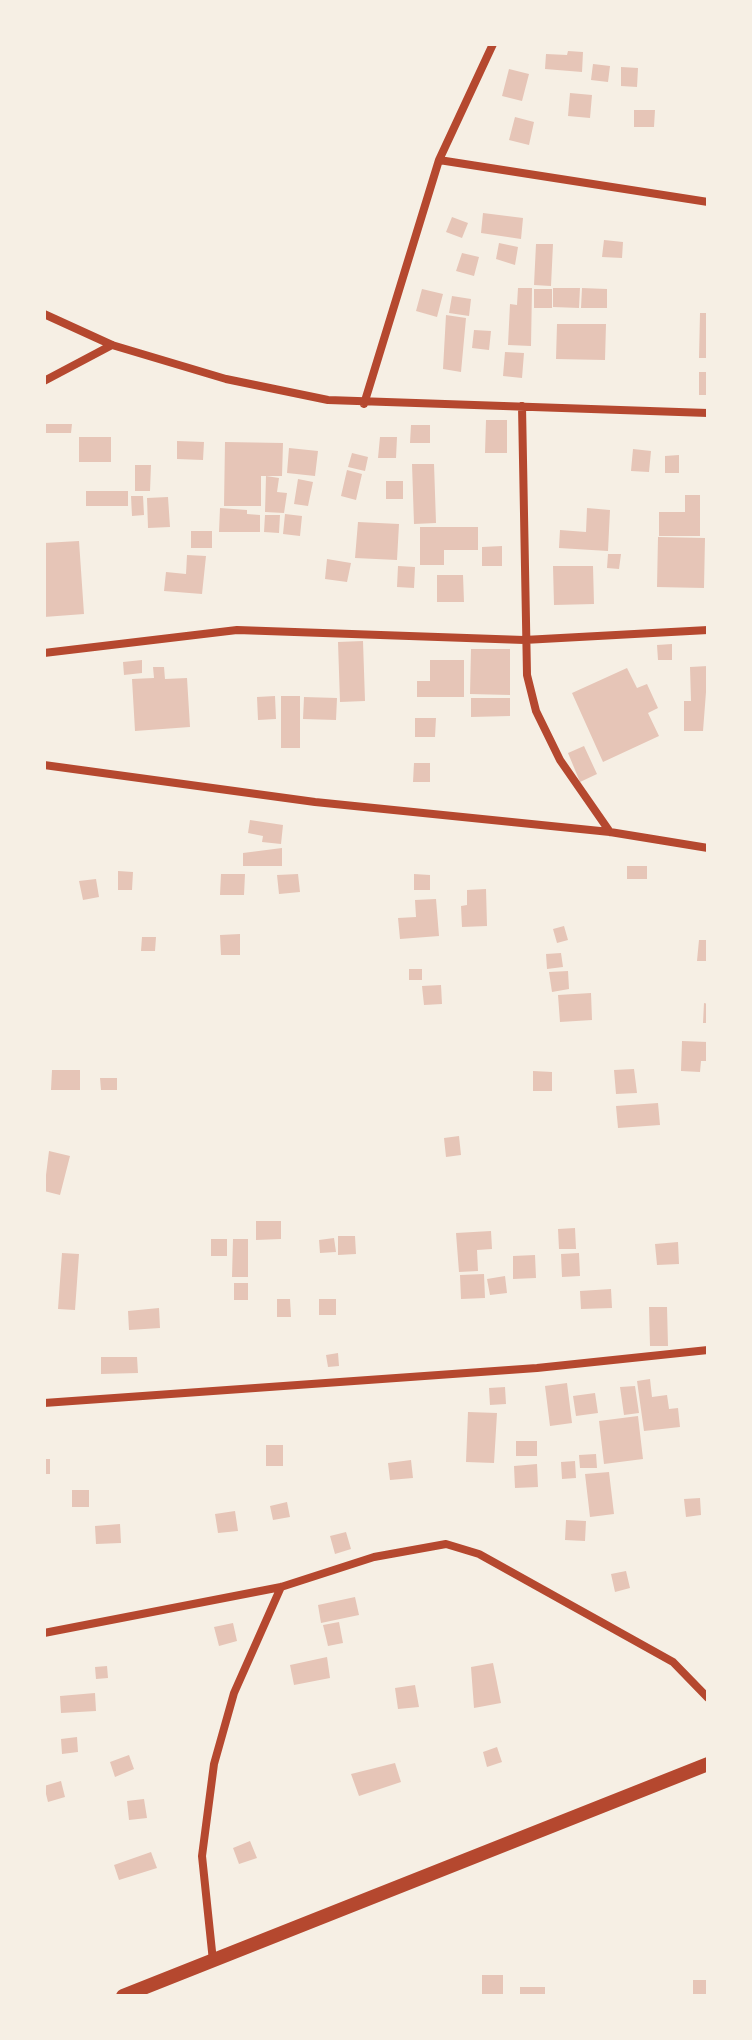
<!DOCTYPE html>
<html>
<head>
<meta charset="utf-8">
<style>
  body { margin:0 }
  #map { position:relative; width:752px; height:2040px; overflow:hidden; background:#f6efe4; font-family:"PT Sans",sans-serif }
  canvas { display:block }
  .frame { position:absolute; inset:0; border:46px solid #f6efe4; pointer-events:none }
</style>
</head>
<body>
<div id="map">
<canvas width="752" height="2040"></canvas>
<div class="frame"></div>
</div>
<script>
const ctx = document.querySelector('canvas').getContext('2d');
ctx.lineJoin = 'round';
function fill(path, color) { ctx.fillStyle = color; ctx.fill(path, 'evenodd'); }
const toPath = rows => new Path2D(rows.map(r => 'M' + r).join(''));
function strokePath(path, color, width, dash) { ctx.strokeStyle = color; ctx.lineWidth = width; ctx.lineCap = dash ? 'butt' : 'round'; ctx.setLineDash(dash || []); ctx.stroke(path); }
fill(toPath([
  [568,51,583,52,582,72,545,69,546,54,567,55],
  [593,64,610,66,608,82,591,80],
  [621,67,638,68,637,87,621,86],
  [509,69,529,74,522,101,502,96],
  [570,93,592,95,590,118,568,116],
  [634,110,655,110,654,127,634,127],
  [515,117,534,122,529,145,509,140],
  [483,213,523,218,521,239,481,233],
  [452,217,468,223,462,238,446,232],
  [604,240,623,242,622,258,602,257],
  [499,243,518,247,515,265,496,259],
  [536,244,553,244,551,286,534,285],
  [462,253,479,257,474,276,456,271],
  [518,288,532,288,531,346,508,345,510,304,517,305],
  [553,288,580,288,579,308,553,307],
  [582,288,607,289,607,308,581,308],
  [422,289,443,294,437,317,416,311],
  [534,289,552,289,552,308,534,308],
  [452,296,471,299,469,316,449,313],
  [700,313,708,313,708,358,699,358],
  [446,315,466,318,461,372,443,369],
  [557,324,606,324,605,360,556,359],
  [474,330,491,331,489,350,472,348],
  [505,352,524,353,522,378,503,376],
  [699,372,708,372,708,395,699,395],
  [486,420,507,420,507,453,485,453],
  [44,424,72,424,71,433,44,433],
  [411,425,430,425,430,443,410,443],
  [79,437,111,437,111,462,79,462],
  [380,437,397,437,396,458,378,458],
  [177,441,204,442,203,460,177,459],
  [225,442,283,443,282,476,261,476,261,506,224,506],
  [289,448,318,451,315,476,287,473],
  [633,449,651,451,649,472,631,471],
  [352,453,368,457,365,471,348,467],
  [679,455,679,473,665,473,665,456],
  [412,464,434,464,436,523,414,524],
  [135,465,151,465,150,491,135,491],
  [347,470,362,474,356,500,341,496],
  [266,476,279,478,277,492,287,493,284,513,265,512],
  [298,479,313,482,308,506,294,504],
  [386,481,403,481,403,499,386,499],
  [86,491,128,491,128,506,86,506],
  [685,495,700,495,700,536,659,536,659,512,685,512],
  [131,496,143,496,144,515,132,516],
  [168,497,170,527,148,528,147,498],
  [220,508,247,510,247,514,260,515,260,532,219,532],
  [587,508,610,510,608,551,559,548,560,530,586,532],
  [285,514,302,516,300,536,283,534],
  [265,515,280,515,279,533,264,532],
  [358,522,399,524,397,560,355,558],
  [420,527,478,527,478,550,444,550,444,565,420,565],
  [191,531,212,531,212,548,191,548],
  [658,537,705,538,704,588,657,587],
  [79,541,84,614,44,617,44,543],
  [502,546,502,566,482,566,482,547],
  [608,554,621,554,619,569,607,568],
  [187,555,206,556,202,594,164,591,166,572,186,574],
  [327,559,351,563,347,582,325,579],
  [398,566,415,567,414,588,397,587],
  [553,566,593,566,594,604,554,605],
  [437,575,463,575,464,602,437,602],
  [363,641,365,701,340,702,338,642],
  [672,644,672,660,658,660,657,645],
  [471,649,510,649,510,695,470,694],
  [142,660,142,673,124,675,123,662],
  [430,660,464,660,464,697,417,697,417,681,430,681],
  [708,666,703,731,684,731,684,701,691,701,690,667],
  [153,667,164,667,165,679,187,678,190,727,135,731,132,679,154,678],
  [627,668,637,688,647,684,658,708,648,713,659,736,603,762,572,693],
  [275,696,276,719,258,720,257,697],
  [281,696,300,696,300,748,281,748],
  [304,697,337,698,336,720,303,719],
  [471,698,510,698,510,716,471,717],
  [415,718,436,718,435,737,415,737],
  [584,746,597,774,580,782,568,753],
  [414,763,430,763,430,782,413,782],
  [250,820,283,825,281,844,262,842,263,836,248,833],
  [282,848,282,866,243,866,243,853],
  [627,866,647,866,647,879,627,879],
  [118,871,133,872,132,890,118,890],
  [221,874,245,874,244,895,220,895],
  [298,874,300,892,279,894,277,875],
  [414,874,430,875,430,890,414,890],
  [96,879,99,897,83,900,79,881],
  [486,889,487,926,462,927,461,906,467,905,467,890],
  [436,899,439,936,400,939,398,918,416,917,415,900],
  [564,926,568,940,557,943,553,929],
  [240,934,240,955,221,955,220,935],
  [142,937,156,937,155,951,141,951],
  [699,940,708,940,708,961,697,961],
  [561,953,563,967,547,969,546,954],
  [409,969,422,969,422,980,409,980],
  [568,971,569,989,552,992,549,972],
  [441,985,442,1004,424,1005,422,986],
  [591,993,592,1020,560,1022,558,995],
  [704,1003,708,1004,708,1023,703,1023],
  [682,1041,708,1042,708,1061,701,1061,700,1072,681,1071],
  [634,1069,637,1093,616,1094,614,1070],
  [52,1070,80,1070,80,1090,51,1090],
  [533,1071,552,1072,552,1091,533,1091],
  [100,1078,117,1078,117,1090,101,1090],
  [658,1103,660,1125,618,1128,616,1106],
  [459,1136,461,1155,446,1157,444,1138],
  [49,1151,70,1156,60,1195,44,1191],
  [256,1221,281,1221,281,1239,256,1240],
  [575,1228,576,1249,559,1249,558,1229],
  [491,1231,492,1249,477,1250,478,1271,459,1272,456,1233],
  [338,1236,355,1236,356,1254,338,1255],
  [334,1238,336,1252,320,1253,319,1240],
  [211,1239,227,1239,227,1256,211,1256],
  [233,1239,248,1239,248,1277,232,1277],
  [678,1242,679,1264,657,1265,655,1244],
  [62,1253,79,1254,75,1310,58,1309],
  [579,1253,580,1276,562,1277,561,1254],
  [535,1255,536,1278,513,1279,513,1256],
  [484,1274,485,1298,461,1299,460,1275],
  [505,1276,507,1293,490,1295,487,1279],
  [234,1283,248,1283,248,1300,234,1300],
  [611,1289,612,1308,581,1309,580,1291],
  [277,1299,290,1299,291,1317,277,1317],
  [319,1299,336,1299,336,1315,319,1315],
  [649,1307,667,1307,668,1346,650,1346],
  [159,1308,160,1328,129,1330,128,1311],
  [338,1353,339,1366,328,1367,326,1355],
  [101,1357,137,1357,138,1373,101,1374],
  [650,1379,652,1397,667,1395,669,1409,678,1408,680,1427,644,1431,637,1381],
  [567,1383,572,1423,550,1426,545,1386],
  [635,1386,639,1413,624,1415,620,1387],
  [505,1387,506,1404,490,1405,489,1388],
  [595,1393,598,1413,576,1416,573,1396],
  [468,1412,497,1413,494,1463,466,1462],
  [638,1416,643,1459,604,1464,599,1421],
  [516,1441,537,1441,537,1456,516,1456],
  [266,1445,283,1445,283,1466,266,1466],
  [596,1454,597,1468,580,1468,579,1455],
  [44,1459,50,1459,50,1474,44,1474],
  [411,1460,413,1478,390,1480,388,1463],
  [575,1461,576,1478,562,1479,561,1462],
  [537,1464,538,1487,515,1488,514,1466],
  [609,1472,614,1514,590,1517,585,1474],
  [72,1490,89,1490,89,1507,72,1507],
  [700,1498,701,1515,686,1517,684,1499],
  [287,1502,290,1517,273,1520,270,1506],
  [235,1511,238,1531,218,1533,215,1514],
  [566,1520,586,1521,585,1541,565,1540],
  [120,1524,121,1543,96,1544,95,1526],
  [346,1532,351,1549,335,1554,330,1536],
  [626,1571,630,1588,615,1592,611,1574],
  [355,1597,359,1615,321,1623,318,1605],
  [339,1622,343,1643,328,1646,323,1625],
  [233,1623,237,1641,219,1646,214,1627],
  [327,1657,330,1678,294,1685,290,1665],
  [493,1663,501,1703,474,1708,471,1667],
  [107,1666,108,1678,96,1679,95,1667],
  [415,1685,419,1707,398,1709,395,1688],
  [95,1693,96,1711,61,1713,60,1696],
  [77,1737,78,1752,62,1754,61,1739],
  [497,1747,502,1762,487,1767,483,1752],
  [129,1755,134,1769,115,1777,110,1762],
  [395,1763,401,1782,359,1796,351,1774],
  [61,1781,65,1797,48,1802,44,1786],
  [144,1799,147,1818,129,1820,127,1801],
  [250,1841,257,1858,239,1864,233,1848],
  [151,1852,157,1868,119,1880,114,1865],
  [482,1975,503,1975,503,1996,482,1996],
  [693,1980,708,1980,708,1996,693,1996],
  [520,1987,545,1987,545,1996,520,1996]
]), '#e6c5b7');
strokePath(toPath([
  [439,160,708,202],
  [44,314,112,345,226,379,328,400,708,413],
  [44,381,112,345],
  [364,404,439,160,493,44],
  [522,406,527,675,536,711,560,760,610,832],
  [44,653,237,630,524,640,708,630],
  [44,765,315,802,610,832,708,848],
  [44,1403,537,1368,708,1350],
  [44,1633,281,1587,374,1557,446,1544,479,1554,673,1662,708,1698],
  [213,1961,202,1856,214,1764,234,1693,281,1587]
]), '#b5482f', 8);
strokePath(toPath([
  [123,1996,708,1764]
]), '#b5482f', 14);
</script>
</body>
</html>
